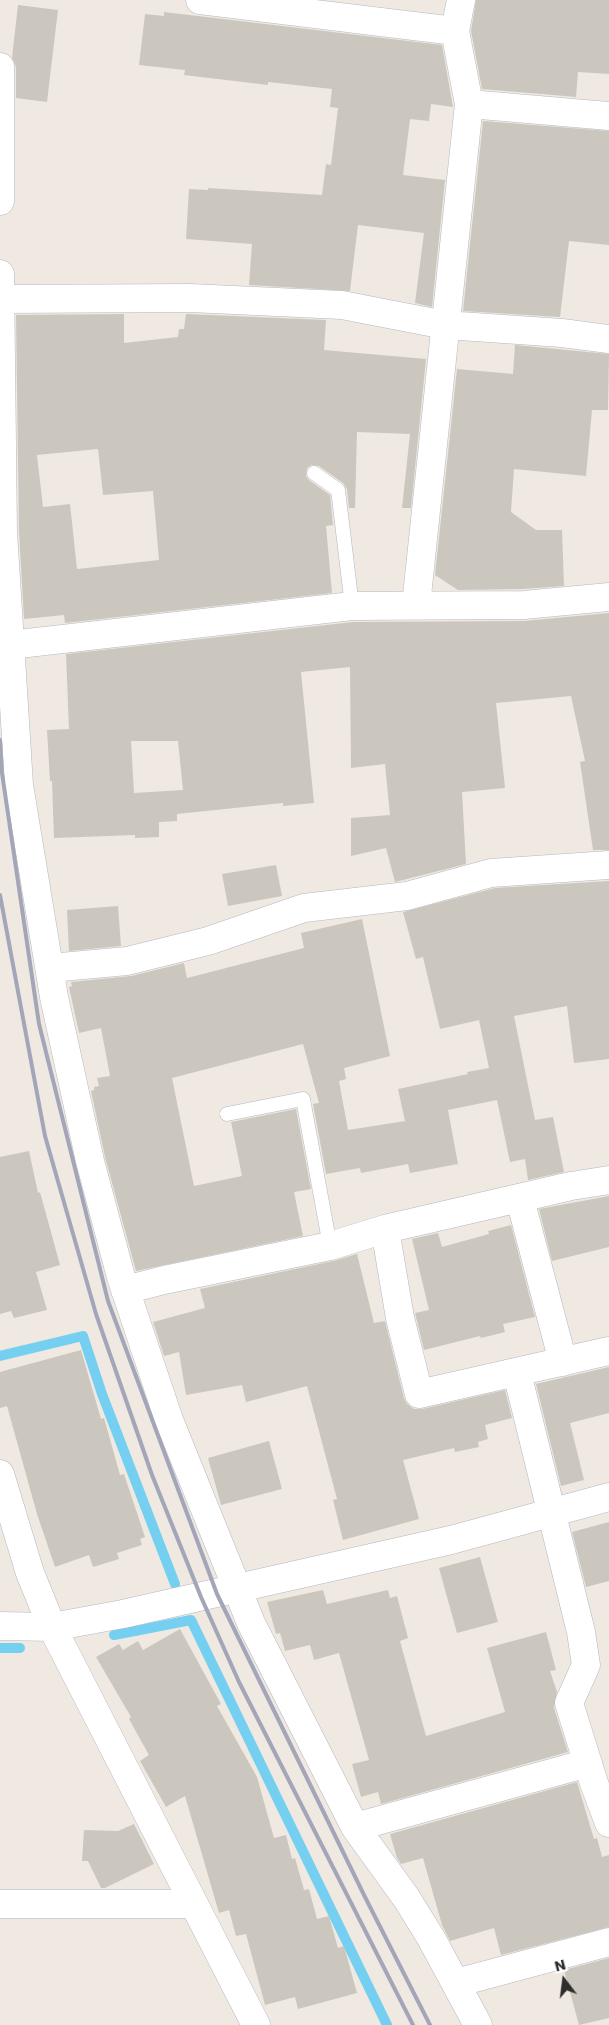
<!DOCTYPE html>
<html>
<head>
<meta charset="utf-8">
<style>
  body { margin:0 }
  #map { position:relative; width:609px; height:2025px; overflow:hidden; background:#efe9e1; font-family:Poppins,sans-serif }
  canvas { display:block }
  .north { position:absolute; left:539px; top:1955px; width:50px; height:50px; -webkit-text-stroke:4px #fff; paint-order:stroke; rotate:345deg; font-size:14px; font-weight:700; line-height:20px; text-align:center; color:#2e2e2e }
  .north::after { content:''; display:block; margin:auto; width:18px; height:22px; background:#2e2e2e; clip-path:polygon(50% 0,100% 100%,50% 72%,0 100%) }
</style>
</head>
<body>
<div id="map">
<canvas width="609" height="2025"></canvas>
<div class="north">N</div>
</div>
<script>
const ctx = document.querySelector('canvas').getContext('2d');
ctx.lineJoin = 'round';
const toPath = rows => new Path2D(rows.map(r => 'M' + r).join(''));
function strokePath(path, color, width, dash) { ctx.strokeStyle = color; ctx.lineWidth = width; ctx.lineCap = dash ? 'butt' : 'round'; ctx.setLineDash(dash || []); ctx.stroke(path); }
function fill(path, color) { ctx.fillStyle = color; ctx.fill(path, 'evenodd'); }
strokePath(toPath([
  [0,1356,83,1336,102,1394,175,1584],
  [114,1635,191,1620,387,2025],
  [0,1648,20,1648]
]), '#75cff0', 10);
fill(toPath([
  [476,0,609,0,609,74,578,72,576,97,482,89,471,31],
  [18,5,58,10,47,102,16,98,16,67,12,58],
  [164,12,442,45,453,107,431,104,429,121,410,119,403,175,445,180,432,307,415,303,424,233,358,225,350,291,249,285,252,244,186,239,189,189,208,190,208,188,322,195,326,164,331,165,338,108,330,107,332,89,268,82,268,85,184,75,185,70,139,65,145,14,164,16],
  [483,121,609,131,609,245,569,241,560,317,463,311],
  [124,314,124,343,178,337,179,329,184,329,186,314,326,320,324,350,426,359,411,508,402,508,410,434,357,432,355,508,349,508,347,489,343,483,319,466,311,465,307,468,306,476,309,480,330,495,333,525,326,526,332,593,65,623,64,615,24,619,19,531,16,315],
  [98,449,103,495,153,491,159,560,77,569,70,504,43,507,37,455],
  [515,345,609,354,608,410,592,410,586,476,514,469,511,512,536,530,562,530,564,586,523,589,458,590,435,575,457,369,513,374],
  [609,613,609,850,593,850,580,762,585,761,571,696,496,703,505,788,462,792,466,864,395,882,386,848,351,856,351,818,390,815,385,764,351,768,350,667,301,672,314,803,283,806,283,803,273,804,177,814,177,821,159,822,159,837,135,838,135,835,54,838,52,781,50,781,47,730,69,729,66,654,353,622,524,621],
  [131,741,178,741,183,790,134,793],
  [276,865,282,896,228,906,222,874],
  [609,881,609,1059,574,1063,567,1006,514,1016,535,1120,553,1117,564,1172,528,1180,525,1159,510,1162,497,1100,448,1110,458,1164,410,1173,408,1164,361,1173,360,1168,326,1174,313,1104,319,1103,303,1044,172,1078,194,1186,242,1176,231,1122,296,1109,311,1189,294,1192,303,1236,136,1271,105,1157,91,1091,94,1090,94,1087,99,1086,97,1078,110,1076,101,1028,79,1033,69,987,72,986,71,982,131,976,184,963,187,978,304,948,301,933,362,919,390,1056,344,1068,346,1079,339,1081,348,1130,405,1121,398,1089,468,1074,467,1072,489,1068,479,1020,440,1029,423,957,416,959,403,912,495,888],
  [118,906,121,946,69,951,67,910],
  [29,1151,38,1193,40,1192,60,1265,36,1272,47,1310,14,1318,11,1311,0,1314,0,1157],
  [609,1196,609,1247,552,1261,539,1209],
  [511,1225,535,1317,503,1324,505,1332,481,1338,480,1336,424,1350,415,1313,429,1310,412,1239,438,1233,442,1247,489,1234,488,1231],
  [357,1254,374,1323,385,1321,404,1398,407,1404,414,1409,422,1409,505,1390,512,1418,485,1425,488,1439,478,1442,479,1447,455,1452,454,1448,403,1460,419,1519,343,1540,333,1500,337,1499,307,1386,246,1402,242,1385,186,1395,179,1352,164,1356,153,1322,205,1308,200,1289,333,1261],
  [81,1350,101,1419,104,1418,120,1475,124,1474,145,1537,140,1539,142,1545,117,1553,119,1559,93,1567,89,1555,55,1567,37,1514,7,1406,0,1408,0,1372],
  [609,1367,609,1413,570,1423,584,1480,561,1486,536,1384],
  [269,1441,282,1489,221,1505,208,1458],
  [609,1522,609,1581,586,1587,572,1532],
  [480,1557,498,1622,457,1633,439,1568],
  [323,1590,327,1604,388,1590,390,1598,397,1596,408,1638,400,1641,426,1736,505,1712,487,1648,546,1632,556,1670,550,1671,557,1692,554,1708,568,1752,381,1804,378,1792,361,1797,352,1764,369,1760,339,1653,314,1660,310,1645,285,1651,280,1633,276,1634,267,1602],
  [180,1629,221,1704,217,1706,257,1777,274,1838,286,1835,292,1859,295,1858,304,1890,309,1889,317,1919,329,1916,338,1948,344,1946,357,1993,298,2009,295,1997,265,2005,246,1934,236,1936,229,1910,219,1913,185,1796,166,1807,140,1761,149,1755,129,1719,131,1717,96,1657,119,1644,123,1650,138,1641,143,1650],
  [577,1782,594,1839,597,1838,602,1857,609,1855,609,1927,501,1955,494,1928,450,1941,442,1925,423,1858,401,1864,397,1858,390,1834],
  [134,1824,154,1864,105,1888,101,1888,88,1861,82,1861,84,1830,118,1831],
  [609,1958,609,2018,579,2025,564,1970]
]), '#cbc7bf');
const service = toPath([
  [314,473,338,490,352,606],
  [227,1114,303,1099,330,1246]
]);
const minor = toPath([
  [200,0,455,31],
  [0,67,0,201],
  [469,104,609,116],
  [0,274,3,532,19,785,54,997,90,1161,121,1277,169,1420,251,1623,355,1827,407,1899,431,1938,478,2025],
  [0,299,190,298,342,305,445,325,562,333,609,339],
  [416,605,469,104,455,31,461,0],
  [10,645,352,606,524,605,609,597],
  [50,968,127,961,208,941,304,908,407,896,491,873,609,865],
  [520,1199,563,1362],
  [385,1229,400,1318,419,1394,609,1351],
  [125,1290,164,1280,330,1246,385,1229,571,1186,609,1180],
  [517,1373,581,1632,586,1665,569,1703,594,1783,609,1823],
  [0,1474,30,1573,52,1627,256,2025],
  [0,1626,52,1627,123,1614,451,1540,609,1497],
  [355,1827,588,1763],
  [0,1904,193,1904],
  [456,1983,609,1942]
]);
strokePath(service, '#b4b7c1', 15);
strokePath(minor, '#b4b7c1', 29);
strokePath(service, '#fff', 14);
strokePath(minor, '#fff', 28);
strokePath(toPath([
  [0,740,2,773,39,1024,108,1301,217,1594,365,1897,430,2025],
  [0,895,45,1136,96,1314,152,1475,201,1597,239,1682,413,2025]
]), '#a3a6b8', 4);
</script>
</body>
</html>
